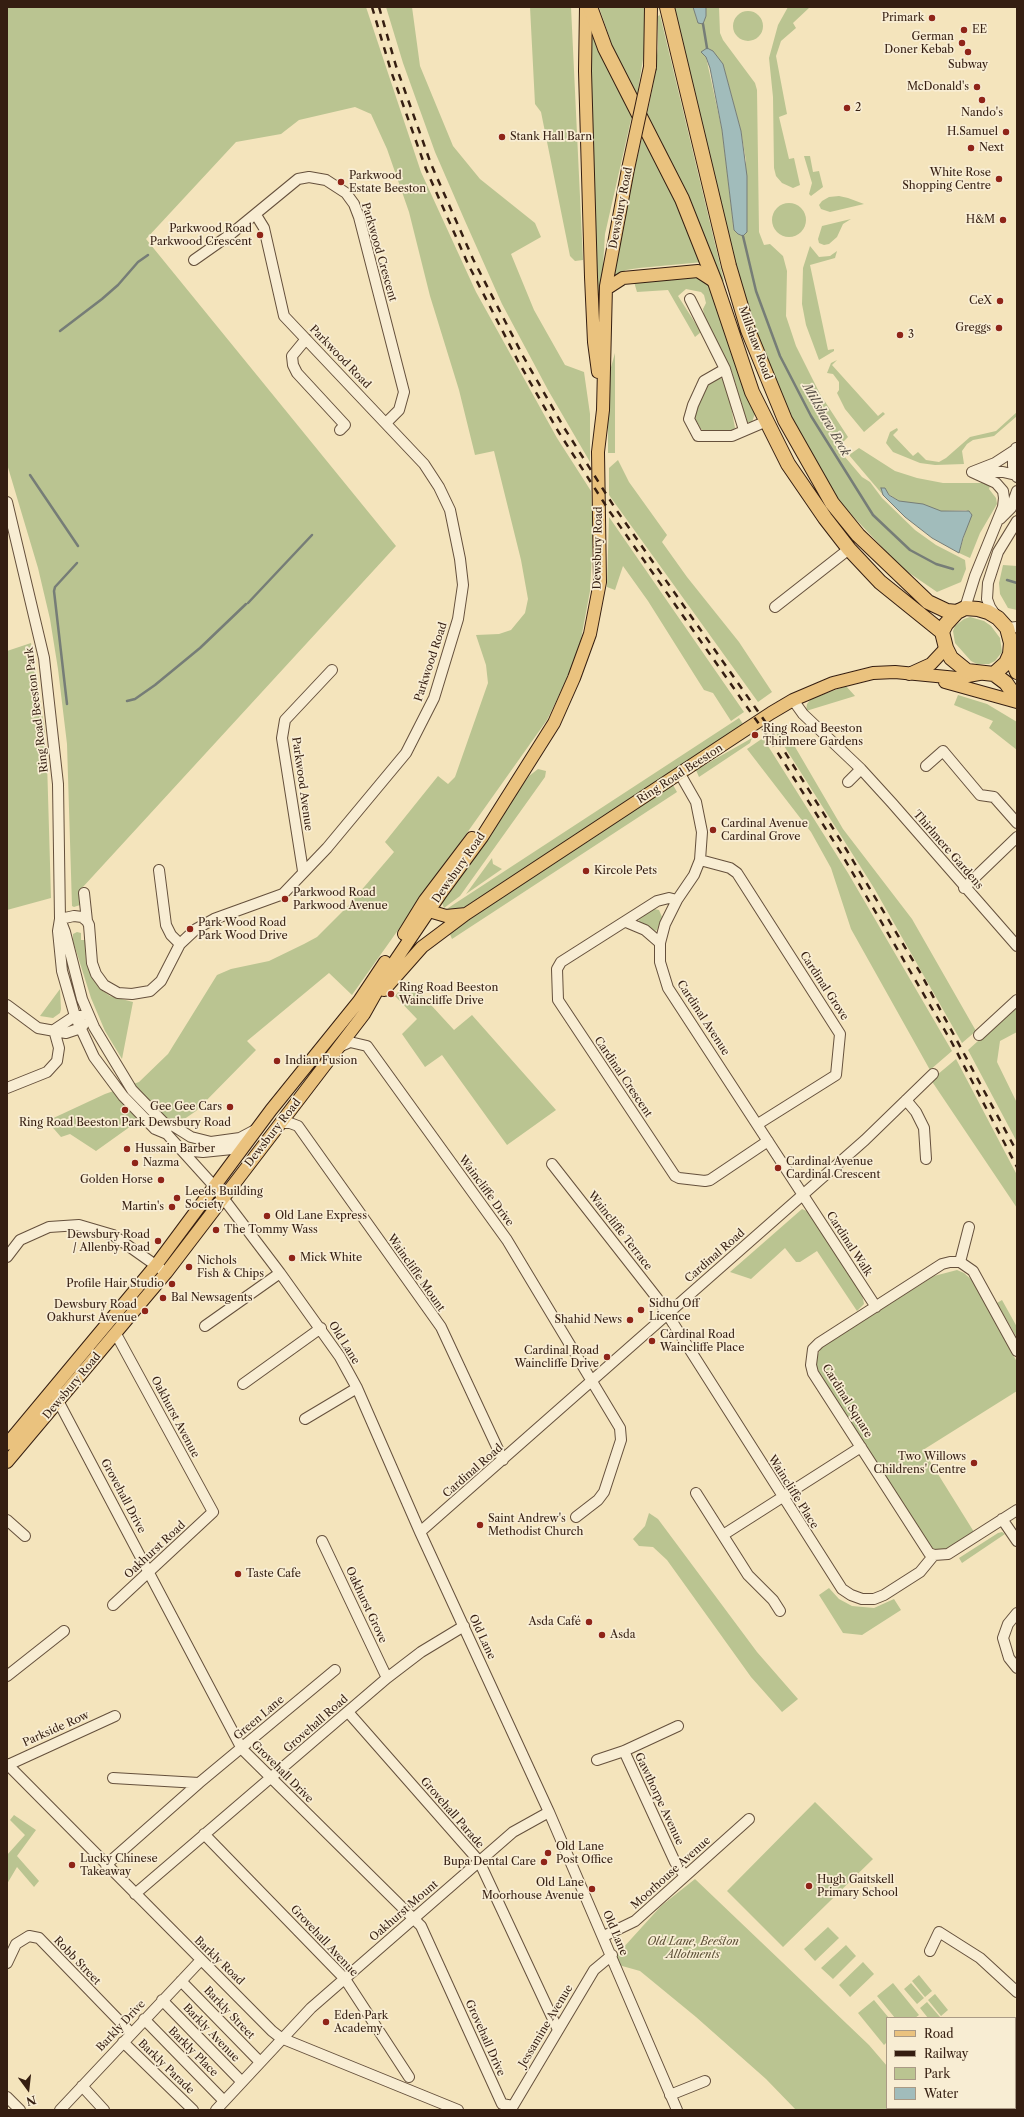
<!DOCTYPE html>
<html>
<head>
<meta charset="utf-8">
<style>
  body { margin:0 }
  #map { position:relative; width:1024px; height:2117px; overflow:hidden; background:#f4e4bc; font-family:"Libre Caslon Text",serif }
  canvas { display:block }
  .frame { position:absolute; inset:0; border:8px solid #351e11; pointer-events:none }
  .legend { position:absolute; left:886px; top:2017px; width:130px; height:92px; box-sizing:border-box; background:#f8edd3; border:1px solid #aa9a85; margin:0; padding:5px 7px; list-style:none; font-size:12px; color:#351e11 }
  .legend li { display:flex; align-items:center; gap:8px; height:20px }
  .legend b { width:20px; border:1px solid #aa9a85 }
  .north { position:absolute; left:8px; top:2069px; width:40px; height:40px; -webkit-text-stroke:3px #f8edd3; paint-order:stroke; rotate:165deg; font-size:11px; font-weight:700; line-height:16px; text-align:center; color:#351e11 }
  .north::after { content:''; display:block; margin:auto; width:14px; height:18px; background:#351e11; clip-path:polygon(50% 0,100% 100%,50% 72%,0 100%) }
</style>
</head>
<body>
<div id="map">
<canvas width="1024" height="2117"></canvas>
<div class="frame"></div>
<ul class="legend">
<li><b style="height:5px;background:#eac27e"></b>Road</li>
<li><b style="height:5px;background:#351e11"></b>Railway</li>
<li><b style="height:11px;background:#bac491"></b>Park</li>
<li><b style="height:11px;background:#a1bcbb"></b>Water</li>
</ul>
<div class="north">N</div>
</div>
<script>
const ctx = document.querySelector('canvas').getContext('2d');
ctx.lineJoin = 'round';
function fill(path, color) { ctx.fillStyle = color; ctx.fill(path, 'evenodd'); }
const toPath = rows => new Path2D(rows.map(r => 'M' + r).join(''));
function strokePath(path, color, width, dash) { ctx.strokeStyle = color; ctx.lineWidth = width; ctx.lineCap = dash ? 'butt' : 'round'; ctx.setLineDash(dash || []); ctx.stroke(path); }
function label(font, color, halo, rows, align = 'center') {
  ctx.font = font + ' "Libre Caslon Text",serif'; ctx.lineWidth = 3.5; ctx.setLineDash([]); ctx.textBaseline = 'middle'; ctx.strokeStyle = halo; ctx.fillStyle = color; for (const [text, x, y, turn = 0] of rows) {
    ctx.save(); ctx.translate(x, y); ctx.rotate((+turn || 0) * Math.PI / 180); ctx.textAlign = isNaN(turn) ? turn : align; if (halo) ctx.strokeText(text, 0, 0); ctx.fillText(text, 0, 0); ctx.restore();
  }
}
fill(toPath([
  [7,7,366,7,421,172,476,292,557,438,591,491,593,536,590,591,581,639,569,674,547,720,352,995,329,973,247,1041,256,1050,196,1111,180,1122,131,1126,96,1151,70,1134,61,1137,47,1121,105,1094,139,1082,168,1054,217,975,231,969,269,961,304,944,317,937,347,907,394,852,385,842,438,776,448,784,455,777,488,683,486,665,476,635,499,634,511,630,525,613,528,599,521,560,494,451,475,455,459,390,430,296,409,212,387,149,371,114,355,107,299,120,281,134,236,142,146,239,396,546,82,888,82,901,80,905,74,907,72,906,67,744,58,669,50,619,38,568,7,464],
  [386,7,412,7,420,66,453,146,480,179,535,223,541,237,511,254,534,310,565,365,584,372,590,414,590,462,548,390,502,304,465,221,435,152,403,63],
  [530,7,571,7,583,260,575,261,570,256,541,112,535,104],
  [599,7,647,7,645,47,637,96,624,74,612,45],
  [673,7,693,7,698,23,706,16,706,7,719,7,720,33,723,40,755,83,757,90,759,232,764,245,770,244,783,256,787,271,786,316,796,346,820,394,848,437,841,444,836,441,834,444,862,477,870,482,882,498,915,530,936,545,965,560,966,569,961,582,937,592,902,568,847,510,827,485,793,425,760,349,727,231],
  [706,57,723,64,741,131,746,161,743,236,738,234,734,230,722,130],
  [788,7,810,7,793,23,796,28,781,41,776,56,787,114,779,117,789,159,794,158,800,185,793,188,782,183,776,176,774,168,773,97,769,58,778,25],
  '733 26a15 15 0 1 1 30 0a15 15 0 1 1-30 0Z',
  [660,15,723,277,724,282,720,277,689,196,647,115,653,86,658,48,658,16],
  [593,30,632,115,605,234,600,316,598,316,589,70],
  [643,133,664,172,703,262,639,268,626,270,614,276,618,242],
  [804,156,810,156,813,172,819,171,823,187,811,196,809,194,812,183],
  [839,196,848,198,864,204,830,212,821,209,819,205,822,201,829,197],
  '772 220a17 17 0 1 1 34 0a17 17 0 1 1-34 0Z',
  [851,219,843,224,837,237,829,244,824,245,819,243,818,239,822,226],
  [810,246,819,257,830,256,837,251,835,258,810,265,828,350,834,349,834,351,819,360,806,325,802,304,803,268],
  [697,276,706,281,713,295,736,367,756,411,752,422,747,422,732,372,704,315,703,309,706,303,704,295,701,292,686,289,678,296,701,332,695,337,668,290,637,292,634,282],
  [615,353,615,453,608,453,608,378],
  [837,360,832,365,878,416,883,412,885,414,864,432,845,409,837,393,839,390,839,382,833,374,827,373,831,363],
  [720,378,726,380,735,428,730,433,706,432,701,429,693,415,707,385,710,382],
  [1017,412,1017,416,994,436,973,440,967,444,962,451,964,464,935,465,920,463,893,452,886,443,890,432,897,428,898,430,893,435,913,456,918,452,926,460,939,462,946,458,970,437,996,431],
  [859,448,895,471,917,478,943,483,986,483,990,486,989,489,996,498,997,504,980,533,970,558,959,553,971,513,966,510,941,511,899,501,881,489,883,495,849,455],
  [618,460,629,482,667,535,662,542,687,577,739,642,772,692,758,702,609,495,609,468],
  [609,517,744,712,731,721,713,693,704,690,648,601,623,566,615,590,607,587],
  [1003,565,1017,566,1017,610,1008,608,1000,594,999,583],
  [970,617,984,621,991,626,1000,638,1002,652,995,661,989,664,977,664,971,661,955,643,953,631,955,626,964,619],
  [31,643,44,725,47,761,51,898,7,910,7,651],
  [846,686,855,696,806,711,807,704,811,699],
  [958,695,987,704,1017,722,1017,750,989,728,993,721,954,705],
  [739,718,743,724,466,907,445,910],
  [784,728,843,829,912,919,976,1031,962,1043,874,888,774,730],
  [752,738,750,743,699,777,696,770],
  [763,738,848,873,952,1051,930,1070,851,929,831,868,811,832,747,749],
  [538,769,546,771,545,777,460,896,444,908,441,900,529,776],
  [673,785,677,792,452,939,449,932],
  [492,858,493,864,502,869,466,894],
  [654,909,659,910,662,917,657,930,655,931,640,923,639,920,640,917],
  [77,932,81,933,81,940,85,940,86,963,92,978,100,989,110,996,133,1002,122,1059,105,1031,91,998,73,941,73,934],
  [408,980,454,1030,472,1015,556,1110,507,1145,442,1055,425,1067,402,1034,417,1019,395,996],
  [60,989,61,1009,60,1013,53,1018,40,1016],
  [1017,1006,1017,1032,1000,1041,997,1062,1017,1103,1017,1142,968,1050],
  [956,1059,1017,1175,1017,1208,931,1080],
  [802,1209,809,1212,862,1294,864,1304,857,1311,817,1251,800,1262,796,1262,785,1248,751,1279,730,1272],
  [957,1270,964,1273,973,1281,1017,1362,1017,1391,923,1450,974,1532,947,1550,941,1551,935,1550,926,1543,817,1370,816,1359,821,1348,934,1276],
  [1002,1300,1017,1327,1017,1338,997,1303],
  [649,1513,658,1519,757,1652,798,1699,782,1712,751,1677,667,1560,653,1547,639,1546,633,1539,645,1526],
  [1002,1532,1005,1534,962,1563,959,1558,998,1533],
  [829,1588,839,1599,852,1606,874,1608,894,1599,901,1610,862,1635,843,1633,819,1595],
  [815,1802,873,1859,783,1947,727,1891],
  [14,1815,36,1830,17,1856,39,1881,34,1887,17,1867,7,1884,7,1855,25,1835,10,1820],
  [695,1879,869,2045,887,2066,887,2108,924,2108,926,2110,796,2110,766,2079,696,2017,640,1971,615,1964,613,1959,661,1906],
  [828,1927,839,1938,815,1961,804,1949],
  [846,1945,856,1956,833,1979,821,1968],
  [863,1962,874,1974,850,1997,839,1985],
  [919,1975,932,1991,925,1997,912,1981],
  [893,1983,919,2015,915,2018,895,2018,877,1996],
  [911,1983,924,1998,917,2004,904,1989],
  [935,1994,948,2010,941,2016,928,2000],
  [874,2000,889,2018,887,2018,887,2042,884,2045,858,2013],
  [927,2002,940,2017,928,2018,920,2008]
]), '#bac491');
const water = toPath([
  [693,7,706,7,706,16,703,24,698,23,693,7],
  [707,48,713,51,723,64,741,131,747,176,747,232,743,236,738,234,734,230,722,130,710,68,706,57,701,52,707,48],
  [881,488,885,488,889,495,899,501,923,504,941,511,969,511,972,515,963,538,959,553,932,538,905,517,883,495,881,488]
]);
fill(water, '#a1bcbb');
strokePath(water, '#767d77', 1);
strokePath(toPath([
  [703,24,707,48],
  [743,236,756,291,780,356,811,416,873,515,910,550,936,564,953,569],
  [60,331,102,299,118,285,138,262,148,255],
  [30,475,78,546],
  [1007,580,1017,583],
  [248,603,312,535],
  [127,701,135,699,155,685,200,648,246,604],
  [67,704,54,591,55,587,77,563]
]), '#767d77', 2.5);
const minor = toPath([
  [194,260,231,234,298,179,309,177,326,180,346,193,354,204,359,217,404,392,399,410,386,423],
  [690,299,725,369,744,430],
  [306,339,292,356,293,365,297,373,345,425,340,430],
  [725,369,704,381,693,405,689,419,698,436,732,436,767,421],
  [1016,448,1013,457,1013,466,1017,477],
  [972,472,995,463,1015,450],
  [978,472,1003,472,1016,475],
  [7,502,44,658,58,784,60,919,58,931,62,971,75,1016,94,1057,123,1096,155,1129,167,1134,214,1186,280,1273,340,1357,357,1388,420,1532,549,1812,677,2110],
  [1000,519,1011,508,1017,491],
  [775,607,849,549],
  [965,608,975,576,1003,507,1004,498,1003,491,996,483,972,472],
  [996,616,990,607,987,599,988,583,998,552,1017,521],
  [1007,628,1017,627],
  [793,700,803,714,861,769,892,803,1017,946],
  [926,766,943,751,980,795,994,797,1017,823],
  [680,774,696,802,702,832,700,860,694,875,677,900,665,924,660,943,660,962,668,988,876,1307],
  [848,782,861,769],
  [700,860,730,868,737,873,840,1034,836,1075,758,1124],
  [159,870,166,925,171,935,180,944],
  [303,871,282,738,285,720,332,670],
  [964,888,1017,837],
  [84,893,87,921],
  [677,900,669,898,657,901,561,962,557,969,558,1000,675,1176,679,1178,705,1181,710,1180,768,1141],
  [60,919,74,916,82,917,87,921,89,925,92,963,96,974,104,985,118,993,132,994,150,991,161,981,180,944,196,929,214,919,283,894,327,848,406,753,434,698,458,619,463,585,460,559,450,510,439,487,424,464,284,316,264,228,256,215],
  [60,919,65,932,82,999,94,1027,132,1090,164,1123,167,1134],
  [626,922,645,930,660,943],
  [7,1005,38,1028,66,1033,81,1028,84,1024],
  [54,1030,75,1016,81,1016],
  [979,1035,1017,1000],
  [339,1047,350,1042,367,1046,507,1240,620,1428,621,1440,604,1492,598,1500,576,1517],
  [7,1088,47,1072,57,1061,59,1048,54,1030],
  [906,1100,916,1112,924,1128,926,1159],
  [164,1123,172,1125,191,1137,211,1142,240,1138,255,1130],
  [281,1123,290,1123,298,1126,441,1327,503,1460],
  [182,1150,203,1152,242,1148],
  [552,1164,657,1298,842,1589,851,1595,862,1599,874,1599,884,1595,920,1572,934,1555],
  [7,1257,20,1240,49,1227,79,1225,113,1235,161,1269],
  [960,1262,969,1227],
  [205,1326,280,1273],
  [1017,1351,973,1271,960,1262,950,1262,942,1264,819,1343,813,1349,811,1365,813,1373,929,1553,934,1555,948,1554,1017,1510],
  [243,1384,321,1328],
  [55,1395,242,1749,421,1926,502,2104,513,2106,594,1970,612,1955],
  [305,1419,357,1388],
  [696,1493,748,1575,773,1600,780,1611],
  [1002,1519,1017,1541],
  [7,1520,25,1536],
  [420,1532,865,1140,933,1074],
  [723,1535,861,1447],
  [322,1541,387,1678],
  [113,1605,213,1512,116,1334],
  [1017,1613,1008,1624,1003,1638,1009,1658,1017,1668],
  [7,1676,64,1631],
  [348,1712,479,1861,558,2030],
  [624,1751,675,1862,685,1876],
  [597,1760,624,1751,678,1726],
  [7,1764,272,2031,281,2038,458,2110],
  [8,1765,115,1716],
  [113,1778,199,1783],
  [204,1834,345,1979,409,2077],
  [106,1865,199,1783,335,1670],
  [135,1894,387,1678,421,1652,464,1626],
  [604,1936,635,1921,749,1819],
  [930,1951,939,1932,980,1958,1017,1992],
  [7,1963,16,1944,29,1936,39,1938,131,2033],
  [181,1981,260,2062],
  [162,2000,242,2082],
  [144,2019,224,2101],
  [123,2042,193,2110],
  [82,2086,104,2110],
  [670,2095,705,2081],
  [7,2097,20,2110],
  [60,2110,201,1960],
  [216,2110,311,2008,513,1832,549,1812]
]);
const major = toPath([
  [586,7,585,71,591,277,594,342,598,372],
  [650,67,651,7],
  [606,289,623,278,698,271,715,282],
  [909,674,931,664,946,648],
  [945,682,1017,702],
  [422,911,429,911,446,916,466,914],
  [404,934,425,900,472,838],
  [384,990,422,947,466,914,771,713,793,700,833,683,873,673,895,672,957,678,979,674],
  [7,1444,156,1265,271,1110,359,1001,385,962],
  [7,1462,166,1273,364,1014,387,973,441,893,482,837,554,723,574,678,590,634,600,582,598,452,603,410,606,286,628,169]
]);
const highway = toPath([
  [590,7,605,48,682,199,715,282,752,392,788,464,825,518,849,549,880,582,942,632],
  [667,7,729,266,748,330,785,420,832,503,858,535,928,602,947,611,957,612],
  [965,608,978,609,988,612,998,618,1007,628,1011,643,1010,654,1006,663,994,674,967,671,951,658,946,648,942,632,946,624,957,612,965,608],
  [1010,654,1017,672],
  [994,674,1006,683,1017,699]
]);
strokePath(minor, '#65503c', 12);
strokePath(major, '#351e11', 14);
strokePath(highway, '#351e11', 16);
strokePath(minor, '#f8edd3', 10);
strokePath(major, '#eac27e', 12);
strokePath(highway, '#eac27e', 14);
strokePath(toPath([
  [372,7,391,71,426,169,468,264,518,361,558,431,610,512,766,734,841,853,951,1041,1017,1167],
  [379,7,396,66,431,164,473,259,523,356,563,426,615,508,771,730,846,849,921,974,1017,1152]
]), '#351e11', 2.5, [7, 7]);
const majorBridge = toPath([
  [628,169,650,67]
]);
strokePath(majorBridge, '#351e11', 14, []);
strokePath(majorBridge, '#eac27e', 12);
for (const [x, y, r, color] of [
  [932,18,4,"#8f2418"],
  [964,30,4,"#8f2418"],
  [962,43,4,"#8f2418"],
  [968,52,4,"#8f2418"],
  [977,87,4,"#8f2418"],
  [982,100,4,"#8f2418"],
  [847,108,4,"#8f2418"],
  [1006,132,4,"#8f2418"],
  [502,137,4,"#8f2418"],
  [971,148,4,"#8f2418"],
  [999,179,4,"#8f2418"],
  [341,182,4,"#8f2418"],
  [1003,220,4,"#8f2418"],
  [260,235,4,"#8f2418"],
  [1000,301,4,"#8f2418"],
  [999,328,4,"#8f2418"],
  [900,335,4,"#8f2418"],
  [755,735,4,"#8f2418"],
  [713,830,4,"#8f2418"],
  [586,871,4,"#8f2418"],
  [285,899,4,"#8f2418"],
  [190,929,4,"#8f2418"],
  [391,994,4,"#8f2418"],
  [277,1061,4,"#8f2418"],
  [230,1107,4,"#8f2418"],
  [125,1110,4,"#8f2418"],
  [127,1149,4,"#8f2418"],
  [135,1163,4,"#8f2418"],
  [778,1168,4,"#8f2418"],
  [161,1180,4,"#8f2418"],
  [177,1198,4,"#8f2418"],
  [172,1207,4,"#8f2418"],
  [267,1216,4,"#8f2418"],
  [216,1230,4,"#8f2418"],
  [158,1241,4,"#8f2418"],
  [292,1258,4,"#8f2418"],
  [189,1267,4,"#8f2418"],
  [172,1284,4,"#8f2418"],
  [163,1298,4,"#8f2418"],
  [641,1310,4,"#8f2418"],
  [145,1311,4,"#8f2418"],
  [630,1320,4,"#8f2418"],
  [652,1341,4,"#8f2418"],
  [607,1357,4,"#8f2418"],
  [974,1463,4,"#8f2418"],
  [480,1525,4,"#8f2418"],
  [238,1574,4,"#8f2418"],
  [589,1622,4,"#8f2418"],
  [602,1635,4,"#8f2418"],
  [548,1853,4,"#8f2418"],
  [544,1862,4,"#8f2418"],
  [72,1865,4,"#8f2418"],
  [809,1886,4,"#8f2418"],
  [592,1889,4,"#8f2418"],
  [326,2022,4,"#8f2418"]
]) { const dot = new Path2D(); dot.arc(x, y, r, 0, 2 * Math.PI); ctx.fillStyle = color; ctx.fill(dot); strokePath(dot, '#f8edd3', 1.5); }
label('11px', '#351e11', '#f8edd3', [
  ["Primark",924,18,"right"],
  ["EE",972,30],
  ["German",954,37,"right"],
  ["Doner Kebab",954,50,"right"],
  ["Subway",968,65,"center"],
  ["McDonald's",969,87,"right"],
  ["2",855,108],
  ["Nando's",982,113,"center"],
  ["H.Samuel",998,132,"right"],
  ["Stank Hall Barn",510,137],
  ["Next",979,148],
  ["White Rose",991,173,"right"],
  ["Shopping Centre",991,186,"right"],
  ["Parkwood",349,176],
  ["Estate Beeston",349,189],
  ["H&M",995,220,"right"],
  ["Parkwood Road",252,229,"right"],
  ["Parkwood Crescent",252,242,"right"],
  ["CeX",992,301,"right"],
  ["Greggs",991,328,"right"],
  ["3",908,335],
  ["Ring Road Beeston",763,729],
  ["Thirlmere Gardens",763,742],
  ["Cardinal Avenue",721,824],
  ["Cardinal Grove",721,837],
  ["Kircole Pets",594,871],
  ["Parkwood Road",293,893],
  ["Parkwood Avenue",293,906],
  ["Park Wood Road",198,923],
  ["Park Wood Drive",198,936],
  ["Ring Road Beeston",399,988],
  ["Waincliffe Drive",399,1001],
  ["Indian Fusion",285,1061],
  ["Gee Gee Cars",222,1107,"right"],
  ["Ring Road Beeston Park Dewsbury Road",125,1123,"center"],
  ["Hussain Barber",135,1149],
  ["Cardinal Avenue",786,1162],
  ["Cardinal Crescent",786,1175],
  ["Nazma",143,1163],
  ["Golden Horse",153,1180,"right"],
  ["Leeds Building",185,1192],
  ["Society",185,1205],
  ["Martin's",164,1207,"right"],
  ["Old Lane Express",275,1216],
  ["The Tommy Wass",224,1230],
  ["Dewsbury Road",150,1235,"right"],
  ["/ Allenby Road",150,1248,"right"],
  ["Mick White",300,1258],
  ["Nichols",197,1261],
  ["Fish & Chips",197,1274],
  ["Profile Hair Studio",164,1284,"right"],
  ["Bal Newsagents",171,1298],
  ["Sidhu Off",649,1304],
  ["Licence",649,1317],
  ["Dewsbury Road",137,1305,"right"],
  ["Oakhurst Avenue",137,1318,"right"],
  ["Shahid News",622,1320,"right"],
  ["Cardinal Road",660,1335],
  ["Waincliffe Place",660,1348],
  ["Cardinal Road",599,1351,"right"],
  ["Waincliffe Drive",599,1364,"right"],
  ["Two Willows",966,1457,"right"],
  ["Childrens' Centre",966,1470,"right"],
  ["Saint Andrew's",488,1519],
  ["Methodist Church",488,1532],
  ["Taste Cafe",246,1574],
  ["Asda Café",581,1622,"right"],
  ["Asda",610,1635],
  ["Old Lane",556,1847],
  ["Post Office",556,1860],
  ["Lucky Chinese",80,1859],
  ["Takeaway",80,1872],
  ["Bupa Dental Care",536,1862,"right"],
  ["Hugh Gaitskell",817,1880],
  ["Primary School",817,1893],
  ["Old Lane",584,1883,"right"],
  ["Moorhouse Avenue",584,1896,"right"],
  ["Eden Park",334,2016],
  ["Academy",334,2029]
], 'left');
label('11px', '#351e11', '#f8edd3', [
  ["Dewsbury Road",621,208,-79],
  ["Parkwood Crescent",379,252,74],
  ["Millshaw Road",755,343,70],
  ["Parkwood Road",340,357,46],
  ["Dewsbury Road",598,548,-89],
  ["Parkwood Road",431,662,-72],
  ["Ring Road Beeston Park",37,710,-97],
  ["Ring Road Beeston",680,774,-33],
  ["Parkwood Avenue",302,784,82],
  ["Thirlmere Gardens",948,850,49],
  ["Dewsbury Road",459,868,-55],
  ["Cardinal Grove",824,986,57],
  ["Cardinal Avenue",703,1018,57],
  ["Cardinal Crescent",623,1077,56],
  ["Dewsbury Road",273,1133,-52],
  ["Waincliffe Drive",486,1191,54],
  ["Waincliffe Terrace",620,1231,52],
  ["Cardinal Walk",849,1244,57],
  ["Cardinal Road",715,1256,-41],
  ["Waincliffe Mount",416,1273,55],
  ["Old Lane",344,1343,58],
  ["Dewsbury Road",72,1386,-50],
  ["Cardinal Square",847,1401,58],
  ["Oakhurst Avenue",175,1417,62],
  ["Cardinal Road",473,1471,-41],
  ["Waincliffe Place",793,1492,58],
  ["Grovehall Drive",123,1496,62],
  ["Oakhurst Road",155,1550,-43],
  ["Oakhurst Grove",366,1605,65],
  ["Old Lane",482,1637,65],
  ["Green Lane",259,1718,-40],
  ["Grovehall Road",316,1724,-41],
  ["Parkside Row",56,1729,-24],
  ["Grovehall Drive",282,1772,45],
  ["Gawthorpe Avenue",659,1799,65],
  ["Grovehall Parade",452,1813,49],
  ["Moorhouse Avenue",671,1873,-42],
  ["Oakhurst Mount",404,1911,-41],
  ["Old Lane",615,1933,67],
  ["Grovehall Avenue",324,1941,47],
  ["Robb Street",77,1961,46],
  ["Barkly Road",219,1961,44],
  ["Barkly Street",229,2013,46],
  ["Barkly Drive",121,2026,-47],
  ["Jessamine Avenue",546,2026,-59],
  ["Barkly Avenue",211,2033,46],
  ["Grovehall Drive",485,2038,66],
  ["Barkly Place",193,2052,45],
  ["Barkly Parade",166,2067,44]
]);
label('italic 11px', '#5d5037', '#f8edd3', [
  ["Old Lane, Beeston",693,1942],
  ["Allotments",693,1955]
]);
label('italic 12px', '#554d44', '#f8edd3', [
  ["Millshaw Beck",826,420,60]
]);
</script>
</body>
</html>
